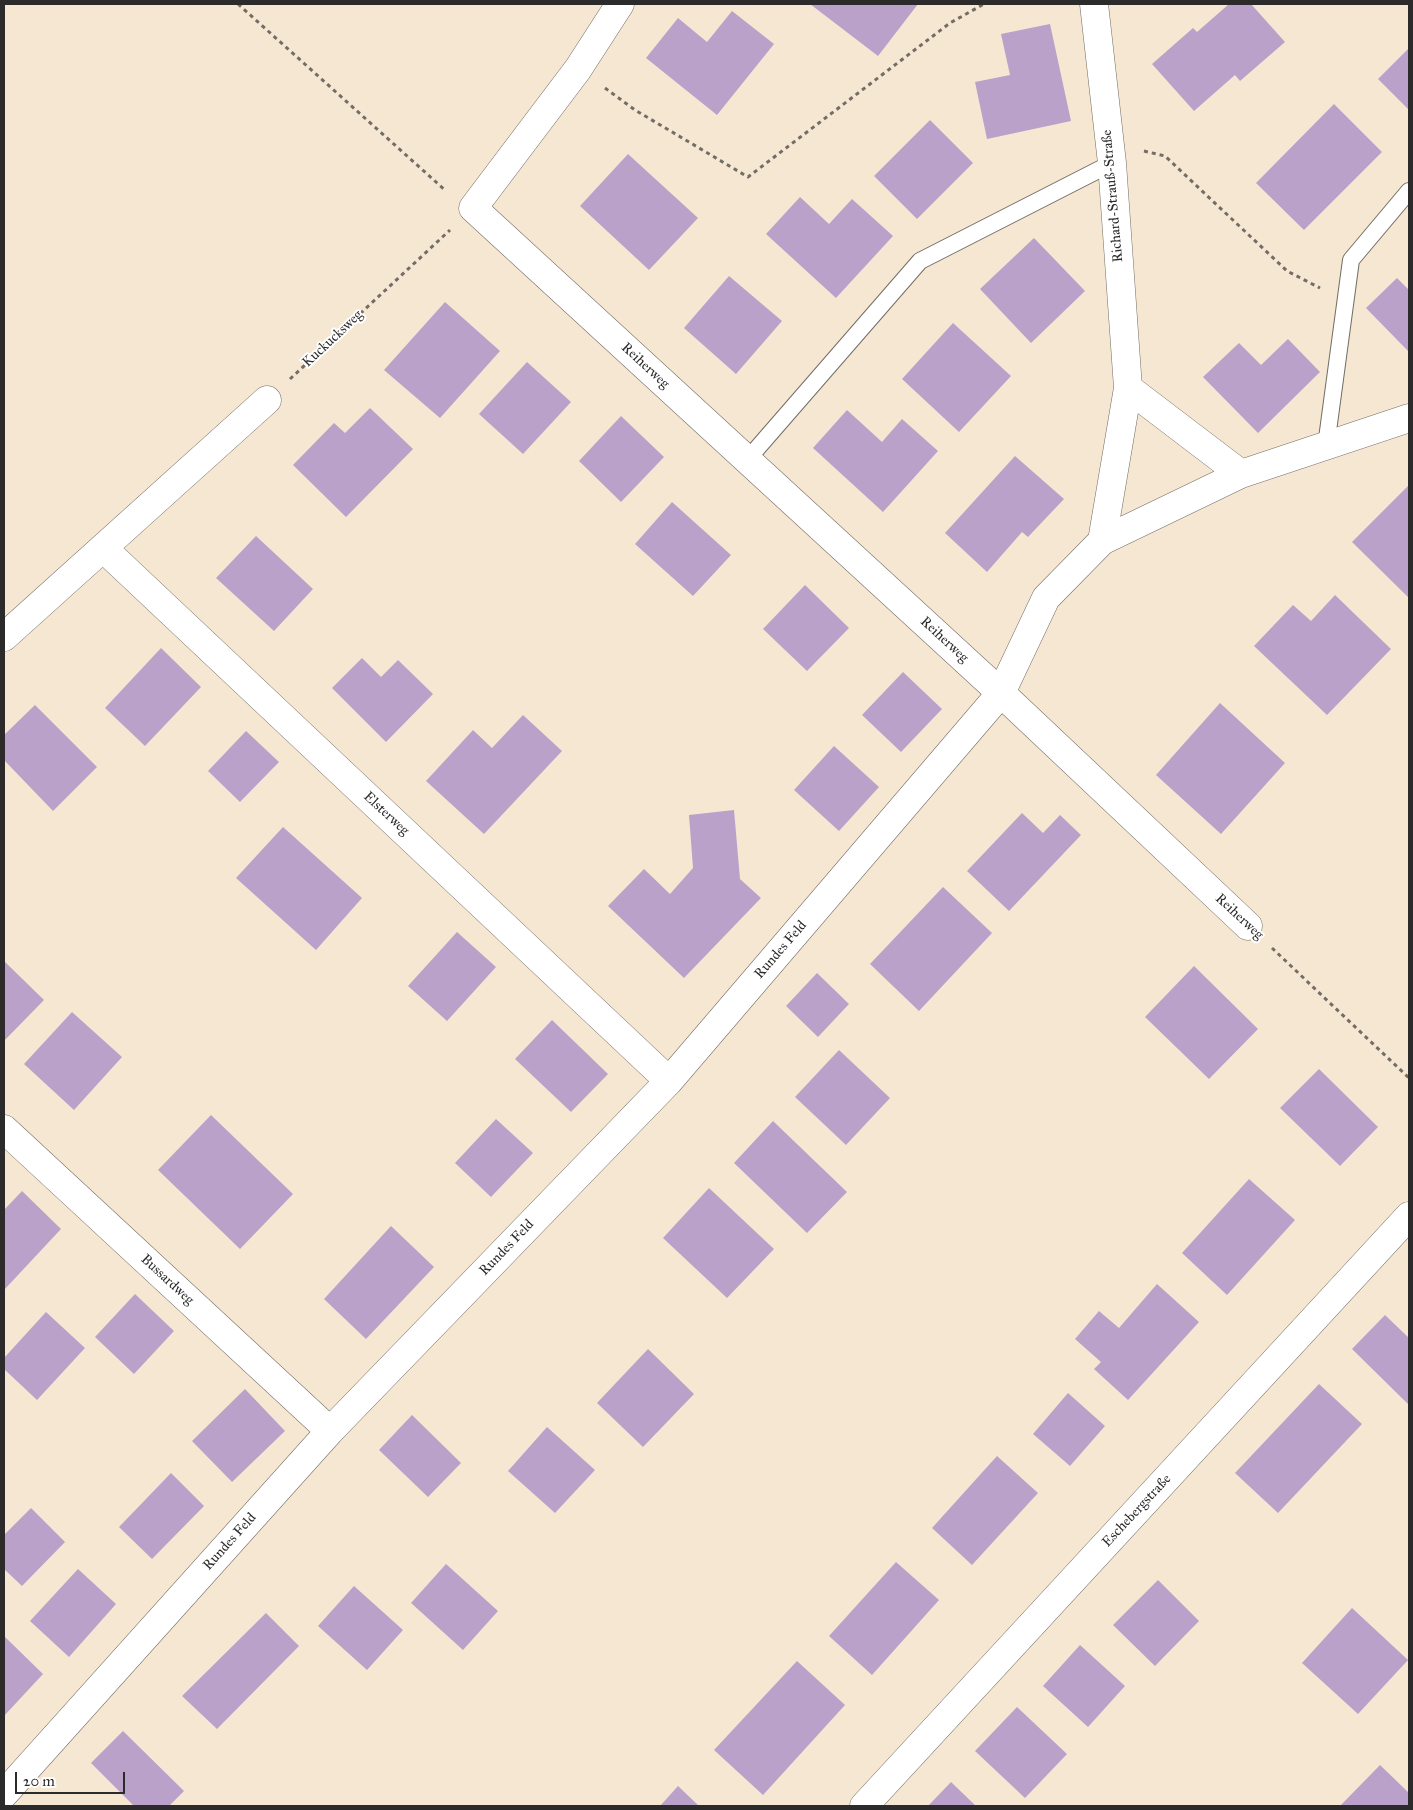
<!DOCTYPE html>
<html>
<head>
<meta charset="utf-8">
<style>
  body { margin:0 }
  #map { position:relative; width:1413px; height:1810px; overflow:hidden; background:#f6e7d2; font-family:"IM FELL Great Primer",serif }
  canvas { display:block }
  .frame { position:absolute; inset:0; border:5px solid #2b2b2b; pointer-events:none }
  .scale { position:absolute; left:15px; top:1772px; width:110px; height:22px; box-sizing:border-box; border:2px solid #2b2b2b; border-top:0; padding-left:6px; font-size:15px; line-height:18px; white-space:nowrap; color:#2b2b2b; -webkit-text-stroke:4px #fff; paint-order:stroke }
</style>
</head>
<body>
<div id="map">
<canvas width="1413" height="1810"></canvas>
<div class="frame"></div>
<div class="scale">20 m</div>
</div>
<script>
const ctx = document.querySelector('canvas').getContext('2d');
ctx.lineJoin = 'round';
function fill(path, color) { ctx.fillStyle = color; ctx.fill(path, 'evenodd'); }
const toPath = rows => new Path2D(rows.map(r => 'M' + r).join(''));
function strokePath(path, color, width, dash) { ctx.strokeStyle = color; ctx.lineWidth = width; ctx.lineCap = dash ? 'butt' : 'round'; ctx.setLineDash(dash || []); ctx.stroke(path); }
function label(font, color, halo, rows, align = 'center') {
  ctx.font = font + ' "IM FELL Great Primer",serif'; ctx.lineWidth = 4; ctx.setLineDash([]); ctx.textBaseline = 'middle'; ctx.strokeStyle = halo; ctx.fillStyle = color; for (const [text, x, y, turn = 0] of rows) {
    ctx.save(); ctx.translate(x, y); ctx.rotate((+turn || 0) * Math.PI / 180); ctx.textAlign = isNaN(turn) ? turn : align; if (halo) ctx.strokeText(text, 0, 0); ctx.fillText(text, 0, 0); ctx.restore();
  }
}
fill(toPath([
  [810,4,918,4,878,56],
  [1229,4,1251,4,1285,42,1240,81,1235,75,1194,111,1152,64,1193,28,1197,32],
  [732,11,774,44,717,115,646,58,678,18,707,42],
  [1050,24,1071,121,987,139,975,82,1010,75,1001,34],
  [1409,48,1409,110,1378,79],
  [1334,104,1382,152,1304,230,1256,183],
  [930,120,973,163,917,219,874,176],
  [628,154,698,218,649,270,580,206],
  [800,197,829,224,852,199,893,236,836,298,766,234],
  [1034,238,1085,291,1031,343,980,289],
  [729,276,782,321,736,374,684,328],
  [1397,278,1409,290,1409,352,1366,308],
  [445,302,500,351,440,418,384,370],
  [953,323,1011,376,959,432,902,379],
  [1288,339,1320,372,1258,433,1203,377,1239,343,1261,365],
  [527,362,571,402,523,454,479,414],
  [370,408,413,449,346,517,293,465,334,423,345,433],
  [847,410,882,442,902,419,938,451,883,512,813,448],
  [621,416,664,457,621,502,579,461],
  [1015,456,1064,499,1028,537,1022,532,987,572,945,533],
  [1409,485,1409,598,1352,542],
  [672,502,731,555,693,596,635,544],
  [256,536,313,589,274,631,216,578],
  [805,585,849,628,807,671,763,629],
  [1335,595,1391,649,1327,715,1254,646,1293,605,1311,621],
  [161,648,201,687,145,746,105,708],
  [362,658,381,677,398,660,433,694,386,742,332,688],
  [903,672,942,709,901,752,862,715],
  [1220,703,1285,763,1221,834,1156,775],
  [35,705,97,767,53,811,4,760,4,735],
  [523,715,562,751,484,834,426,781,473,730,492,748],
  [246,731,279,762,240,802,208,771],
  [834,746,879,787,839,831,794,790],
  [734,810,740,879,761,898,684,978,608,906,644,869,670,894,693,868,689,815],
  [1022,813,1043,833,1060,815,1081,835,1009,911,967,871],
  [283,827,362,898,316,950,236,878],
  [943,887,992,933,919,1011,870,964],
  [457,932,496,967,447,1021,408,986],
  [4,961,44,1000,4,1041],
  [1194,966,1258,1029,1209,1079,1145,1017],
  [817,973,849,1004,818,1037,786,1006],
  [72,1012,122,1057,74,1110,24,1064],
  [552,1020,608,1074,571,1112,515,1059],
  [839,1050,890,1098,846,1145,795,1097],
  [1319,1069,1378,1127,1340,1166,1280,1108],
  [211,1115,293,1194,240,1249,158,1170],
  [496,1119,533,1153,491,1197,455,1163],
  [773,1121,847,1192,807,1233,734,1163],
  [1249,1179,1295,1220,1227,1295,1182,1253],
  [709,1188,774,1249,727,1298,663,1238],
  [22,1191,61,1229,4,1290,4,1210],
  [391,1226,434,1267,366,1339,324,1299],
  [1157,1284,1199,1322,1128,1400,1094,1369,1101,1362,1075,1339,1099,1311,1119,1328],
  [135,1294,174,1331,134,1374,95,1337],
  [46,1312,85,1348,37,1400,4,1369,4,1358],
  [1385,1315,1409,1338,1409,1405,1352,1349],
  [648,1349,694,1394,643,1447,597,1403],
  [1319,1384,1362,1424,1278,1513,1235,1473],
  [245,1389,285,1431,232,1482,192,1441],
  [1068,1393,1105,1426,1070,1466,1033,1434],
  [412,1415,461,1463,428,1497,379,1450],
  [547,1427,595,1470,555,1513,508,1471],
  [997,1456,1038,1493,972,1565,932,1528],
  [171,1473,204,1506,152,1559,119,1527],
  [31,1508,65,1542,22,1586,4,1569,4,1535],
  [896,1562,939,1600,872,1675,829,1636],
  [446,1564,498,1611,463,1650,411,1603],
  [78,1569,116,1604,69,1657,30,1621],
  [1158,1580,1199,1621,1155,1666,1113,1625],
  [354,1586,403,1630,367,1670,318,1626],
  [1352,1608,1408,1660,1358,1714,1302,1663],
  [266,1613,299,1646,217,1729,182,1696],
  [4,1636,43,1674,4,1716],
  [1080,1645,1125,1686,1088,1727,1043,1686],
  [797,1661,845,1705,763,1795,714,1750],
  [1017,1707,1067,1754,1025,1798,975,1751],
  [123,1731,184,1791,169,1806,134,1806,91,1763],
  [1380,1765,1409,1793,1409,1806,1340,1806],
  [951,1782,976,1806,928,1806],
  [678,1786,699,1806,660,1806]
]), '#b9a1ca');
const lane = toPath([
  [1326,446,1351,260,1409,191],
  [747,460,920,261,1112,163]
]);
const street = toPath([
  [620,4,578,69,473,208,1001,693,1248,926],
  [1094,4,1112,163,1128,388,1102,541],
  [1128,388,1241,474],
  [103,548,669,1081],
  [4,637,267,400],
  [4,1129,330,1431],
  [4,1794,330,1431,669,1081,1001,693,1046,598,1102,541,1241,474,1409,418],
  [864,1806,1409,1216]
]);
strokePath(lane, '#726d65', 18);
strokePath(street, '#726d65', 29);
strokePath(toPath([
  [238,4,446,191],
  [605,88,635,110,748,177,950,23,984,4],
  [1144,151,1165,156,1287,271,1320,288],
  [290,379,450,230],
  [1272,948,1409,1078]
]), '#726d65', 3, [4, 4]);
strokePath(lane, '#fff', 16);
strokePath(street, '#fff', 28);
label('14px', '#2b2b2b', '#fff', [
  ["Richard-Strauß-Straße",1113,196,-95],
  ["Kuckucksweg",333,339,-43],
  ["Reiherweg",645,366,43],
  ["Reiherweg",944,640,43],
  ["Elsterweg",386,814,43],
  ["Reiherweg",1239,917,43],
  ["Rundes Feld",781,950,-49],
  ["Rundes Feld",507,1248,-46],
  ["Bussardweg",167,1280,43],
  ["Eschebergstraße",1137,1511,-47],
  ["Rundes Feld",230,1542,-48]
]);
</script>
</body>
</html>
